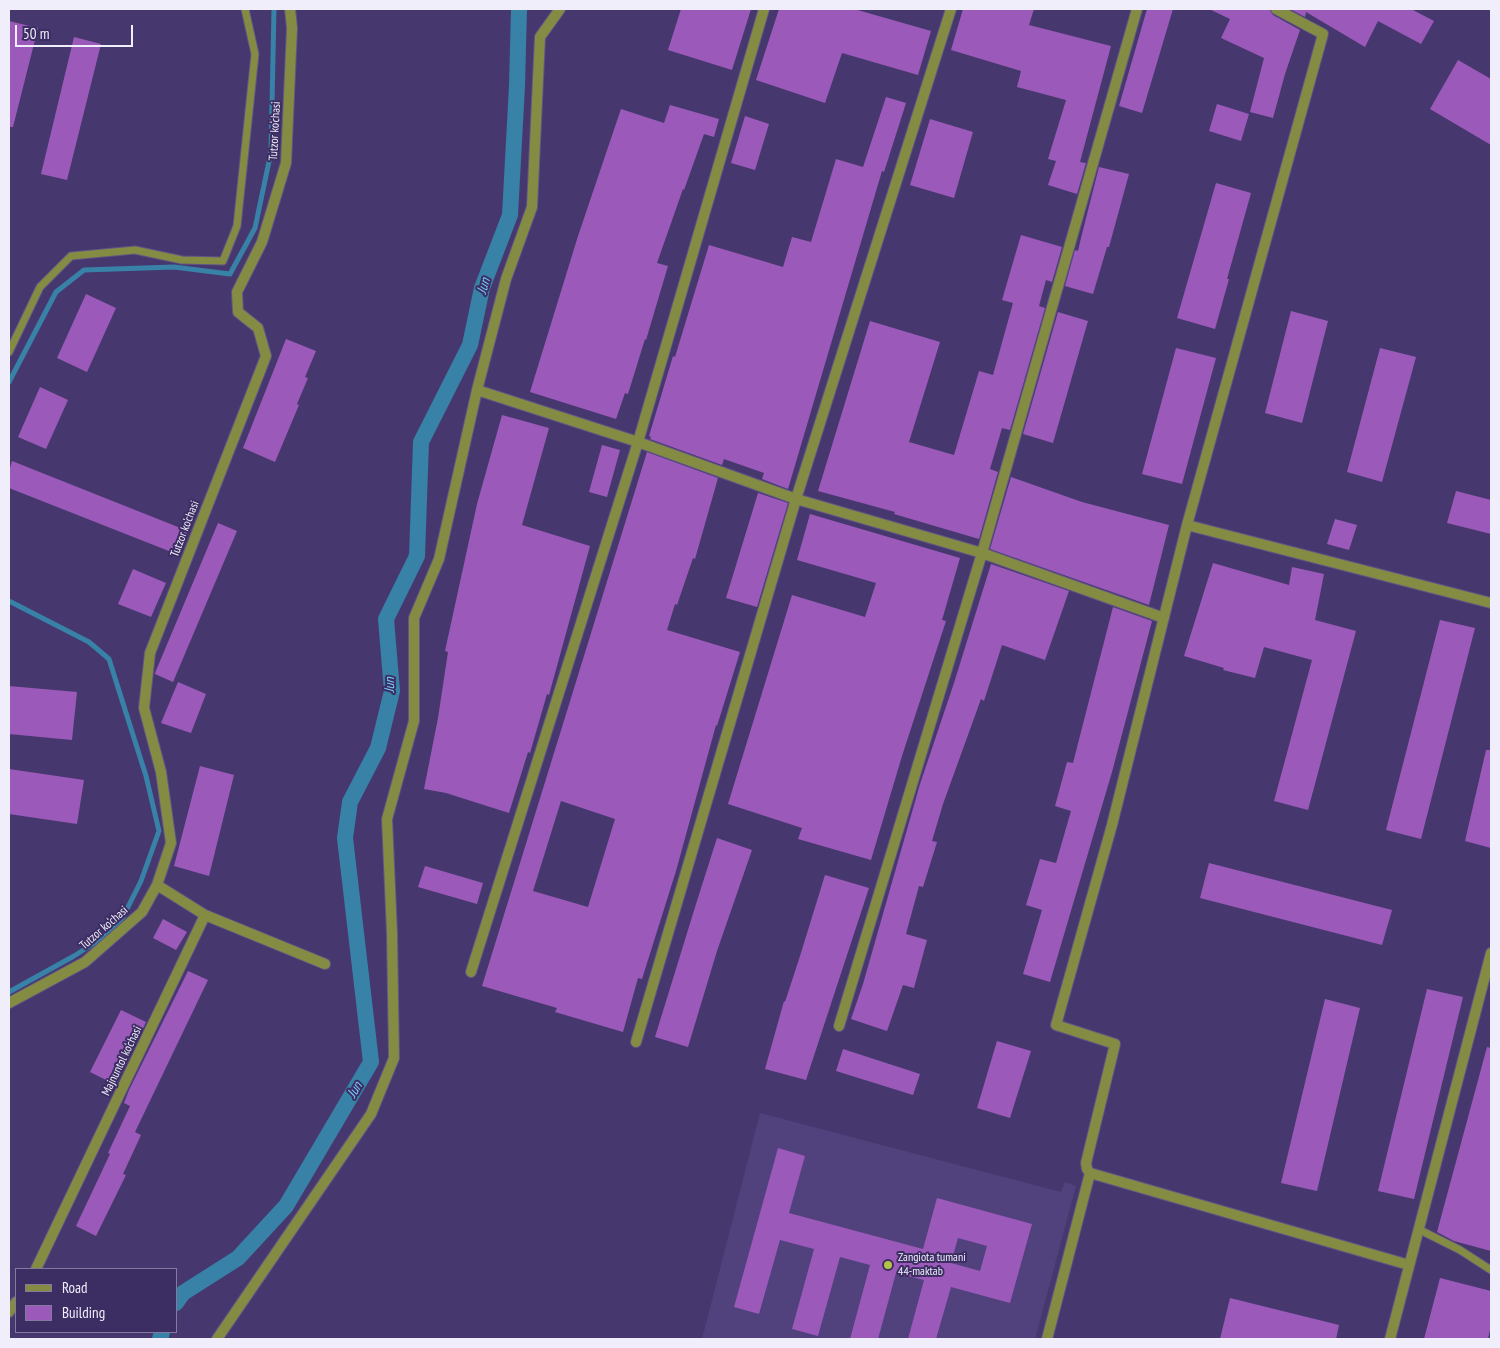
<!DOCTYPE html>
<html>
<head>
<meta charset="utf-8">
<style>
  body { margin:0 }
  #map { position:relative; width:1500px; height:1348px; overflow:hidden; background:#46386e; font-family:"PT Sans Narrow",sans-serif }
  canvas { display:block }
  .frame { position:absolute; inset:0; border:10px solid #f0eefb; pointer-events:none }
  .legend { position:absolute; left:15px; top:1268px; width:162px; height:65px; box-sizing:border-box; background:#3c2d62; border:1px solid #847a9f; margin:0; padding:6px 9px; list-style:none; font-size:15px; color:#f0eefb }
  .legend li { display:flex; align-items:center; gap:10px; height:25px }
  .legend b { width:25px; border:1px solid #847a9f }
  .scale { position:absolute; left:15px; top:25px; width:118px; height:22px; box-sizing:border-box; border:2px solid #f0eefb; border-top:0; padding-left:6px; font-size:15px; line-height:18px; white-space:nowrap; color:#f0eefb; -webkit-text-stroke:4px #3c2d62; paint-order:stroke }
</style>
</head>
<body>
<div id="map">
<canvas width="1500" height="1348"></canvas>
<div class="frame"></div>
<ul class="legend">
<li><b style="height:6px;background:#848c44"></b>Road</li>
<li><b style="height:14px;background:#9b5ab9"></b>Building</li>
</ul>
<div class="scale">50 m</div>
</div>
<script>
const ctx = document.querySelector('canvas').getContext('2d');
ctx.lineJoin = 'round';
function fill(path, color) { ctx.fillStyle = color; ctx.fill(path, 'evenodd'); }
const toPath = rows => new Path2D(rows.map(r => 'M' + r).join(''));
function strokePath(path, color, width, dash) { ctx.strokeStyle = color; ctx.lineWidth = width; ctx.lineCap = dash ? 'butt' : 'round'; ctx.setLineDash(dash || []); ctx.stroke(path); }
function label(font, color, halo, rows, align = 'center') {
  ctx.font = font + ' "PT Sans Narrow",sans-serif'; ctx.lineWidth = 4; ctx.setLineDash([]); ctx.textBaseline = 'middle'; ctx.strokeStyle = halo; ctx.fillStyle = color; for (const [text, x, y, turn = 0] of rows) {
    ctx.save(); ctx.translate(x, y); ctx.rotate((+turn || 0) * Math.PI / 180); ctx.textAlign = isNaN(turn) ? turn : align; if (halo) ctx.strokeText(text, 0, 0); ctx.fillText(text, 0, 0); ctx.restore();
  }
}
fill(toPath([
  [760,1113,1061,1192,1065,1182,1076,1186,1035,1339,702,1339]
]), '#51417d');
strokePath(toPath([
  [9,382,56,292,84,270,174,267,230,274,255,228,271,152,274,9],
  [9,601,89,642,109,659,146,776,159,831,141,881,123,917,110,933,74,956,9,992]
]), '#3881a7', 5);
strokePath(toPath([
  [176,1303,183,1293,238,1258,286,1206,371,1062,345,838,350,802,378,748,392,691,386,619,417,556,421,442,470,345,482,288,510,215,517,86,519,9],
  [160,1339,162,1332]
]), '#3881a7', 16);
fill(toPath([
  [681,9,751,9,732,70,668,50],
  [779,9,854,9,931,31,918,75,842,53,825,103,756,80],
  [963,9,1034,9,1029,25,1111,46,1080,162,1086,163,1077,194,1048,185,1056,161,1048,159,1066,100,1017,87,1021,71,951,50],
  [1147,9,1173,9,1142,113,1119,106],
  [1209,9,1269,9,1273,15,1300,30,1285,74,1273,118,1250,112,1264,58,1221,38,1230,19],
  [1290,9,1411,9,1434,21,1421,44,1378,21,1365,47,1306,12,1305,17],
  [9,21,38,28,13,127,9,127],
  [74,37,101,44,67,180,41,174],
  [1458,60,1491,79,1491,145,1430,109],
  [886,97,906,103,884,172,882,171,788,489,762,479,764,473,724,459,722,465,650,439,651,437,649,436,673,356,675,357,709,245,783,267,792,237,811,242,836,159,863,167],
  [1217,104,1249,114,1241,141,1209,131],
  [670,105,719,119,714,137,704,134,684,190,683,189,657,263,668,266,646,340,645,339,628,394,625,393,616,419,530,392,578,236,621,109,664,123],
  [745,116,769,124,755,170,731,163],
  [930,119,973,132,954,198,910,185],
  [1099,167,1129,174,1109,247,1107,247,1093,294,1065,286,1075,250,1078,251,1081,238],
  [1216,183,1251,193,1227,279,1229,279,1215,329,1177,318],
  [1021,235,1062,247,1052,282,1046,280,1039,306,1045,308,1010,430,1002,428,990,469,998,472,979,539,894,514,895,512,818,491,870,321,940,342,909,442,954,455,979,371,993,375,1013,303,1002,300],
  [86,294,116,308,87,372,57,358],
  [1291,311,1328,321,1302,423,1265,413],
  [1058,312,1088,321,1053,443,1023,434],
  [286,339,316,351,305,377,308,378,297,404,299,405,275,462,243,448],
  [1176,348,1216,358,1182,484,1142,474],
  [1380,348,1416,357,1382,482,1347,472],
  [40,387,68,400,46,449,18,437],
  [502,415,549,428,522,525,590,546,549,695,547,694,530,753,528,752,509,813,446,793,424,789,438,718,448,652,445,651,477,504],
  [602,445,620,450,607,497,589,492],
  [647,452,718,478,695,559,693,558,677,605,675,604,667,630,740,652,717,726,716,725,676,871,642,979,638,978,623,1032,555,1012,557,1008,482,986],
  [561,801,615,819,588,907,533,891],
  [12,461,188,531,179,555,9,488,9,471],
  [1011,477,1082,502,1169,525,1149,605,990,549],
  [1456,491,1491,500,1491,534,1447,523],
  [758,493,788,503,757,607,726,598],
  [810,514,960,558,942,620,946,621,902,756,871,860,798,839,802,828,728,804,792,595,865,617,876,583,797,560],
  [1335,519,1357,525,1349,550,1327,544],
  [218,523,237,531,173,682,155,674,155,673],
  [1213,563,1289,585,1292,567,1324,574,1315,620,1356,631,1308,810,1274,801,1312,660,1264,647,1255,678,1223,670,1224,668,1184,656],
  [991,564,1069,591,1045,660,1002,645,984,701,981,699,943,804,932,841,937,842,923,887,919,886,906,934,927,940,914,988,903,985,887,1031,851,1019,863,984,920,784,954,683],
  [133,569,166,583,151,617,118,604],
  [1113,607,1152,621,1112,772,1050,982,1023,974,1042,910,1026,905,1040,859,1056,863,1071,811,1055,806,1067,762,1073,763],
  [1440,620,1475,628,1421,839,1386,830],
  [178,682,206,694,191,733,161,723],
  [9,686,77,692,72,740,9,734],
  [1486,750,1491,750,1491,848,1465,841],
  [200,766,234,775,209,876,174,866],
  [9,769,84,780,77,824,9,814],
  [717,838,752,850,717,951,688,1047,655,1037,696,904],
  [1209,863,1392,910,1382,945,1200,898],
  [425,866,483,883,477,904,418,887],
  [825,875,869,888,806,1080,765,1069,784,1001,785,1002,800,956],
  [163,919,187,932,176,950,153,938],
  [188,971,208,980,135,1132,141,1135,123,1174,126,1175,96,1236,76,1226,110,1154,108,1153,130,1106,124,1103,129,1090],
  [1427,989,1463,997,1414,1199,1378,1191],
  [1325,999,1360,1008,1317,1191,1281,1183],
  [121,1010,146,1022,116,1085,90,1072],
  [997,1041,1031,1051,1010,1118,977,1108],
  [1487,1047,1491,1048,1491,1251,1454,1241,1437,1232],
  [843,1049,920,1074,913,1095,836,1071],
  [778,1148,805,1156,789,1213,923,1249,937,1198,1032,1224,1010,1303,951,1287,936,1339,908,1339,924,1280,896,1273,878,1339,850,1339,870,1265,840,1257,818,1336,792,1329,814,1249,780,1240,759,1314,734,1307],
  [958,1238,987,1246,980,1271,951,1263],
  [1440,1278,1491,1291,1491,1325,1488,1339,1424,1339],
  [1230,1298,1339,1325,1336,1339,1220,1339]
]), '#9b5ab9');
const lane = toPath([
  [9,352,40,287,71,256,135,250,182,260,223,261,237,226,255,54,245,9],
  [1418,1229,1460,1250,1491,1270]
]);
const street = toPath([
  [477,390,638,442,796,499,982,553,1164,618],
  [1187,525,1491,603],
  [205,915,325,964],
  [471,972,638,442,764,9],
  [9,1003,85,962,142,912,157,885,171,843,161,772,144,708,150,653,266,356,258,328,238,312,237,292,262,242,286,163,292,28,290,9],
  [839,1026,982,553,1137,9],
  [636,1042,796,499,951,9],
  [1090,1173,1409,1265],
  [36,1269,205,915,157,885],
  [9,1312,16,1302],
  [217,1339,371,1114,394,1058,392,933,387,819,414,721,414,618,439,559,477,390,506,279,532,207,540,37,560,9],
  [1047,1339,1090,1173,1087,1169,1086,1163,1115,1044,1056,1025,1112,825,1187,525,1323,34,1276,9],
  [1390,1339,1491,953]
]);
strokePath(lane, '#615585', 9);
strokePath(street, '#615585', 12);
strokePath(lane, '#848c44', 7);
strokePath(street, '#848c44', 10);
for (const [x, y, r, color] of [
  [888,1265,5,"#b6c148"]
]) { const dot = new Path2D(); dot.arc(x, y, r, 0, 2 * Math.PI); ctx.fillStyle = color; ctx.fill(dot); strokePath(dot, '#3c2d62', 2); }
label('12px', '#f0eefb', '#3c2d62', [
  ["Tutzor ko‘chasi",275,131,-87],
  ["Tutzor ko‘chasi",185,529,-69],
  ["Tutzor ko‘chasi",104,928,-41],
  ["Majnuntol ko‘chasi",122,1061,-64]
]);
label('12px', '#f0eefb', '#3c2d62', [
  ["Zangiota tumani",898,1258],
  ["44-maktab",898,1272]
], 'left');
label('italic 14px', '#73cdfe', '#3c2d62', [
  ["Jun",484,286,-73],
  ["Jun",390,685,-89],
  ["Jun",355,1090,-59]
]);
</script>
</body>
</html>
